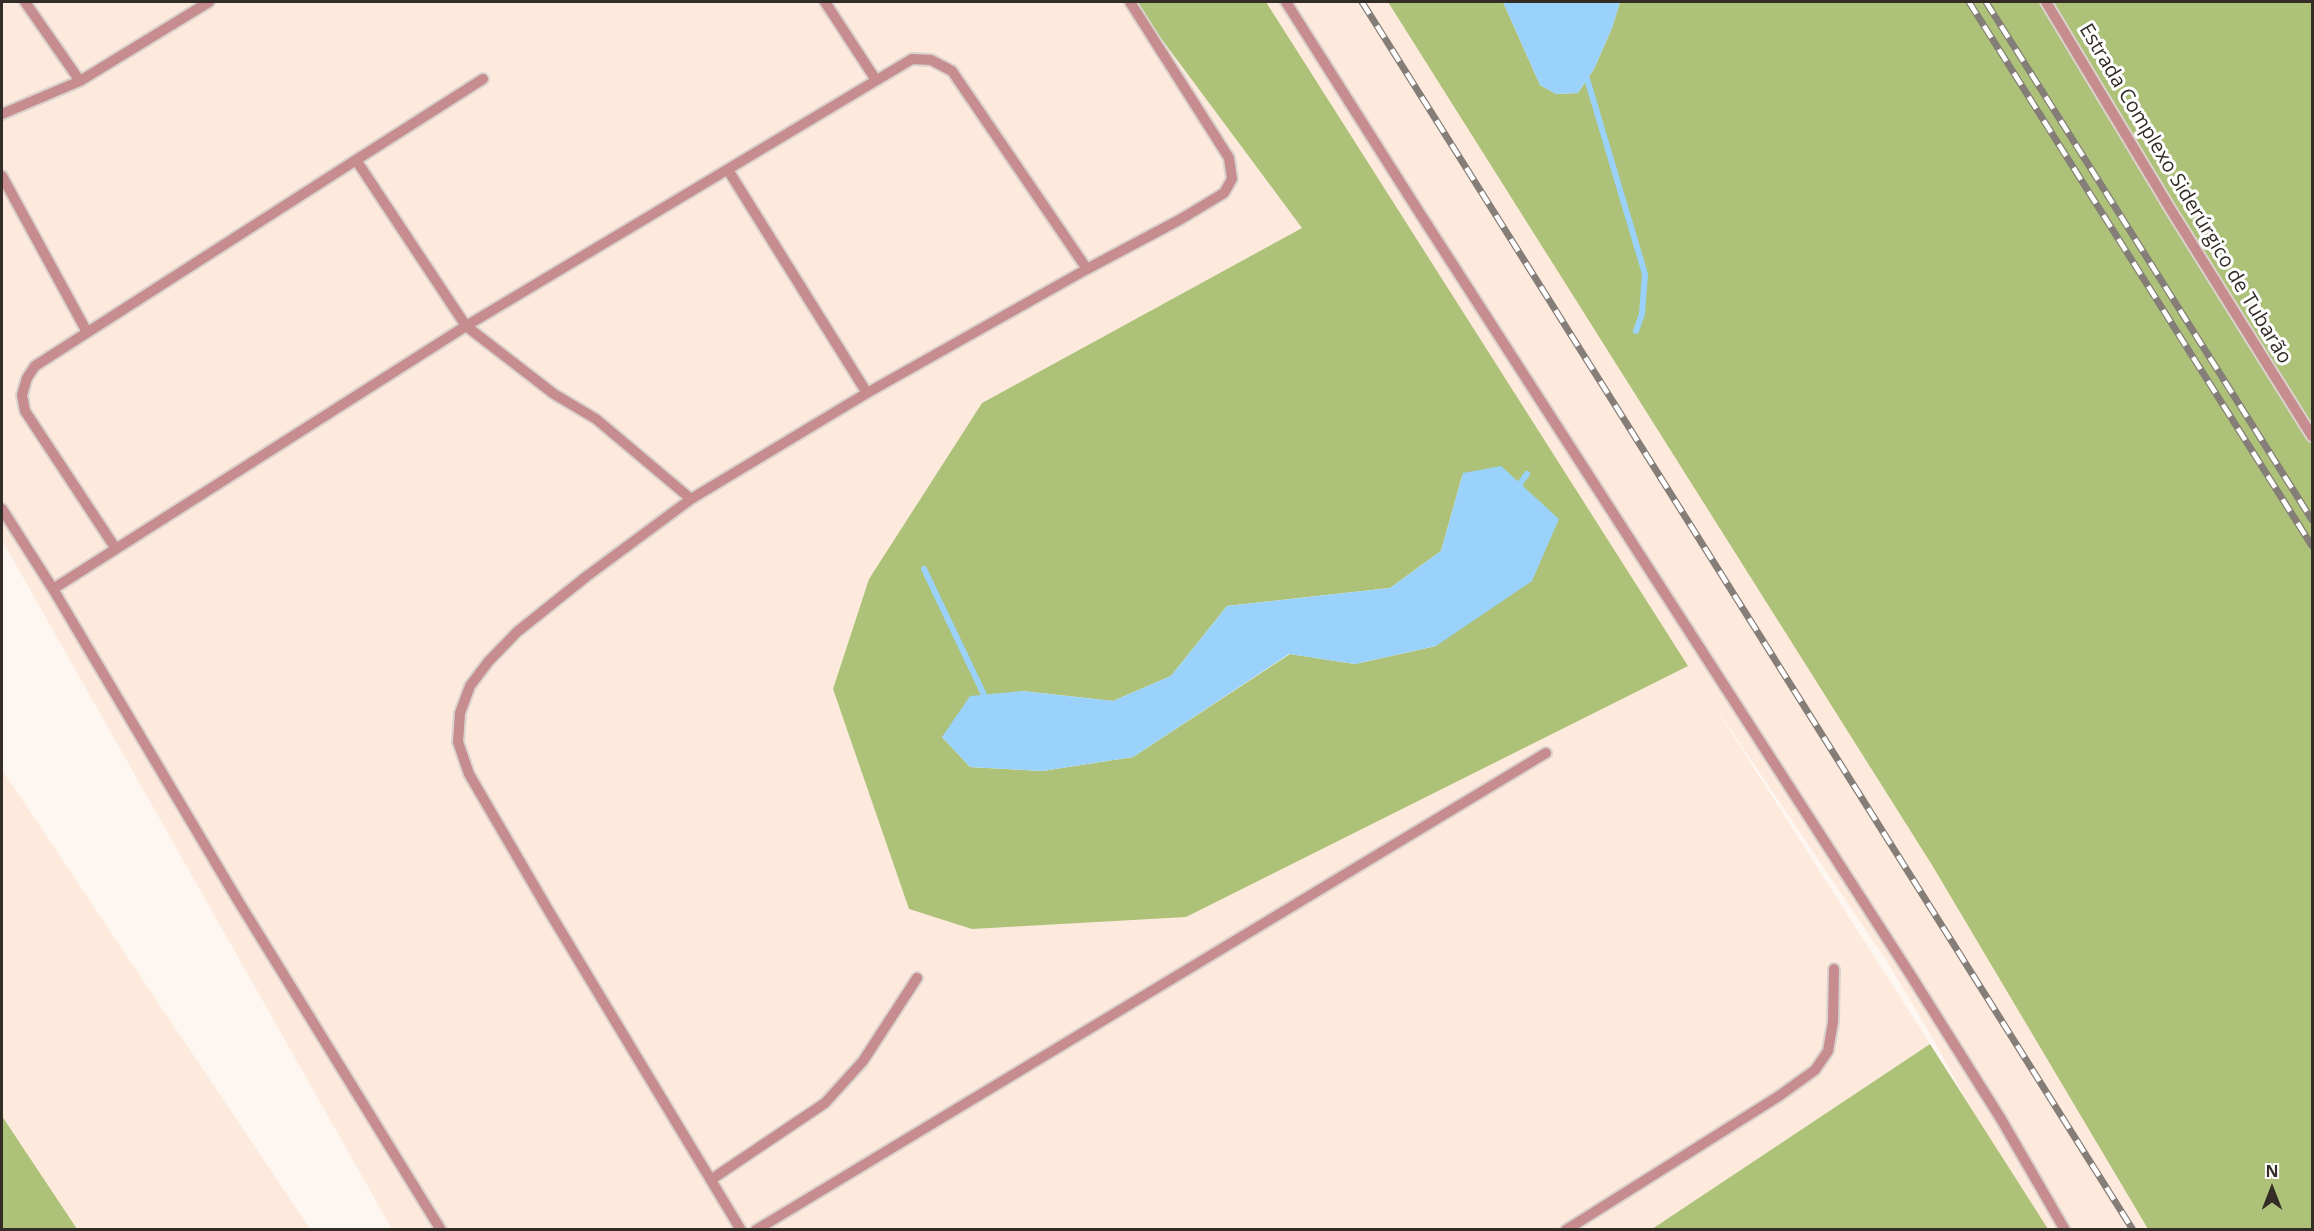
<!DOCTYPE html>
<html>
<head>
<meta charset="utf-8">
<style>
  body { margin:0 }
  #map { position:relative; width:2314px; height:1231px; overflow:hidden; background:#fdf6f1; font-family:"Open Sans",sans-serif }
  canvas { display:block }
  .frame { position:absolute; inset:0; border:3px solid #332c27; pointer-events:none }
  .north { position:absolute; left:2242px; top:1159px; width:60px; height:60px; -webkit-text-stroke:4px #fff; paint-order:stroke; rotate:0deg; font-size:16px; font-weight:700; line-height:24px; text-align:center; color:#332c27 }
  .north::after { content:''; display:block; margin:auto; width:21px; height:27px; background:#332c27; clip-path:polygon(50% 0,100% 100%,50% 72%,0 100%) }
</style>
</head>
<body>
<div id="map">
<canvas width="2314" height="1231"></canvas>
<div class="frame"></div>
<div class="north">N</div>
</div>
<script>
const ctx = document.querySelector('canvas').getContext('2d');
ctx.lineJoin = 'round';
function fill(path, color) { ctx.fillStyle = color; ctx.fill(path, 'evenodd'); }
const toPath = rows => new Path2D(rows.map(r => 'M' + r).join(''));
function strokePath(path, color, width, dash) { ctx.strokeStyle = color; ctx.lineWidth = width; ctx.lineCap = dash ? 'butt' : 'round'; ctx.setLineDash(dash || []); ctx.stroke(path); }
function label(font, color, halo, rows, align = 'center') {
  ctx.font = font + ' "Open Sans",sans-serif'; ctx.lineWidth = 6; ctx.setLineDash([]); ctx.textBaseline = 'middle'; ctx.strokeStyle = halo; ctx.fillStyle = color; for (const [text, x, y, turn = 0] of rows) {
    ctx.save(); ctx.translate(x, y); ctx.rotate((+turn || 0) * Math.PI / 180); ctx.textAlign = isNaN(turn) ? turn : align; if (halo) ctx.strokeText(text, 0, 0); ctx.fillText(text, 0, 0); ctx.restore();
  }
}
fill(toPath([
  [2,2,1134,2,1302,228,982,403,869,579,833,689,909,909,1687,666,1266,2,2005,2,2312,1229,2035,1229,1932,1037,1888,963,1708,696,1930,1044,1652,1229,392,1229,2,540],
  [2,770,298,1211,310,1229,77,1229,2,1116]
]), '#feeadc');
fill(toPath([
  [1134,2,1266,2,1688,666,1186,917,972,929,909,909,833,689,869,579,982,403,1302,228],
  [1463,473,1436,646,1355,664,1290,654,1133,757,1042,771,970,767,942,737,1022,691,1113,701,1171,676,1227,606,1390,588,1441,551],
  [1388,2,1503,2,1540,85,1556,94,1578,93,1594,69,1612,28,1620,2,2312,2,2312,1229,2148,1229,1932,865],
  [1930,1044,2048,1229,1652,1229],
  [2,1116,77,1229,2,1229]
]), '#adc278');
fill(toPath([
  [1503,2,1620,2,1612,28,1594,69,1578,93,1556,94,1540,85],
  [1501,466,1559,519,1532,581,1436,646,1355,664,1289,654,1133,757,1042,771,970,767,942,737,970,696,1022,691,1113,701,1171,676,1227,606,1390,588,1441,551,1463,473]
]), '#9ad2fb');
strokePath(toPath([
  [1585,72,1645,274,1642,314,1636,331],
  [1516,489,1527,474],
  [924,569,987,701]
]), '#9ad2fb', 6);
const service = toPath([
  [25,2,80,81,209,2],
  [825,2,876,80],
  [1286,2,1419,212,1910,974,2001,1119,2065,1230],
  [2046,2,2171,210,2312,436],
  [2,114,80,81],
  [356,160,483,79],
  [728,170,867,393],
  [2,176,87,332],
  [2,509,53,589,237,899,441,1230],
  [116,549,25,411,22,395,27,378,35,366,356,160,466,326,554,394,596,419,691,499],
  [53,589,466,326,912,59,931,60,952,71,1087,269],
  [712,1179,825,1103,863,1061,917,978],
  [741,1230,550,913,469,774,458,742,460,713,470,686,488,662,517,632,587,576,691,499,867,393,1087,269,1181,219,1224,193,1232,179,1229,158,1130,2],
  [756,1230,1546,753],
  [1566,1230,1779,1096,1815,1070,1828,1051,1833,1022,1834,969]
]);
strokePath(service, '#d9d2cd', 14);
strokePath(service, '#c78c8d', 10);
const rail = toPath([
  [1362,2,2133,1230],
  [1969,2,2312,546],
  [1986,2,2312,520]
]);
strokePath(rail, '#847d78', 7);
strokePath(rail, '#fff', 4.5, [14]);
label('20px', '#332c27', '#fff', [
  ["Estrada Complexo Siderúrgico de Tubarão",2185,194,59]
]);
</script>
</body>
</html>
